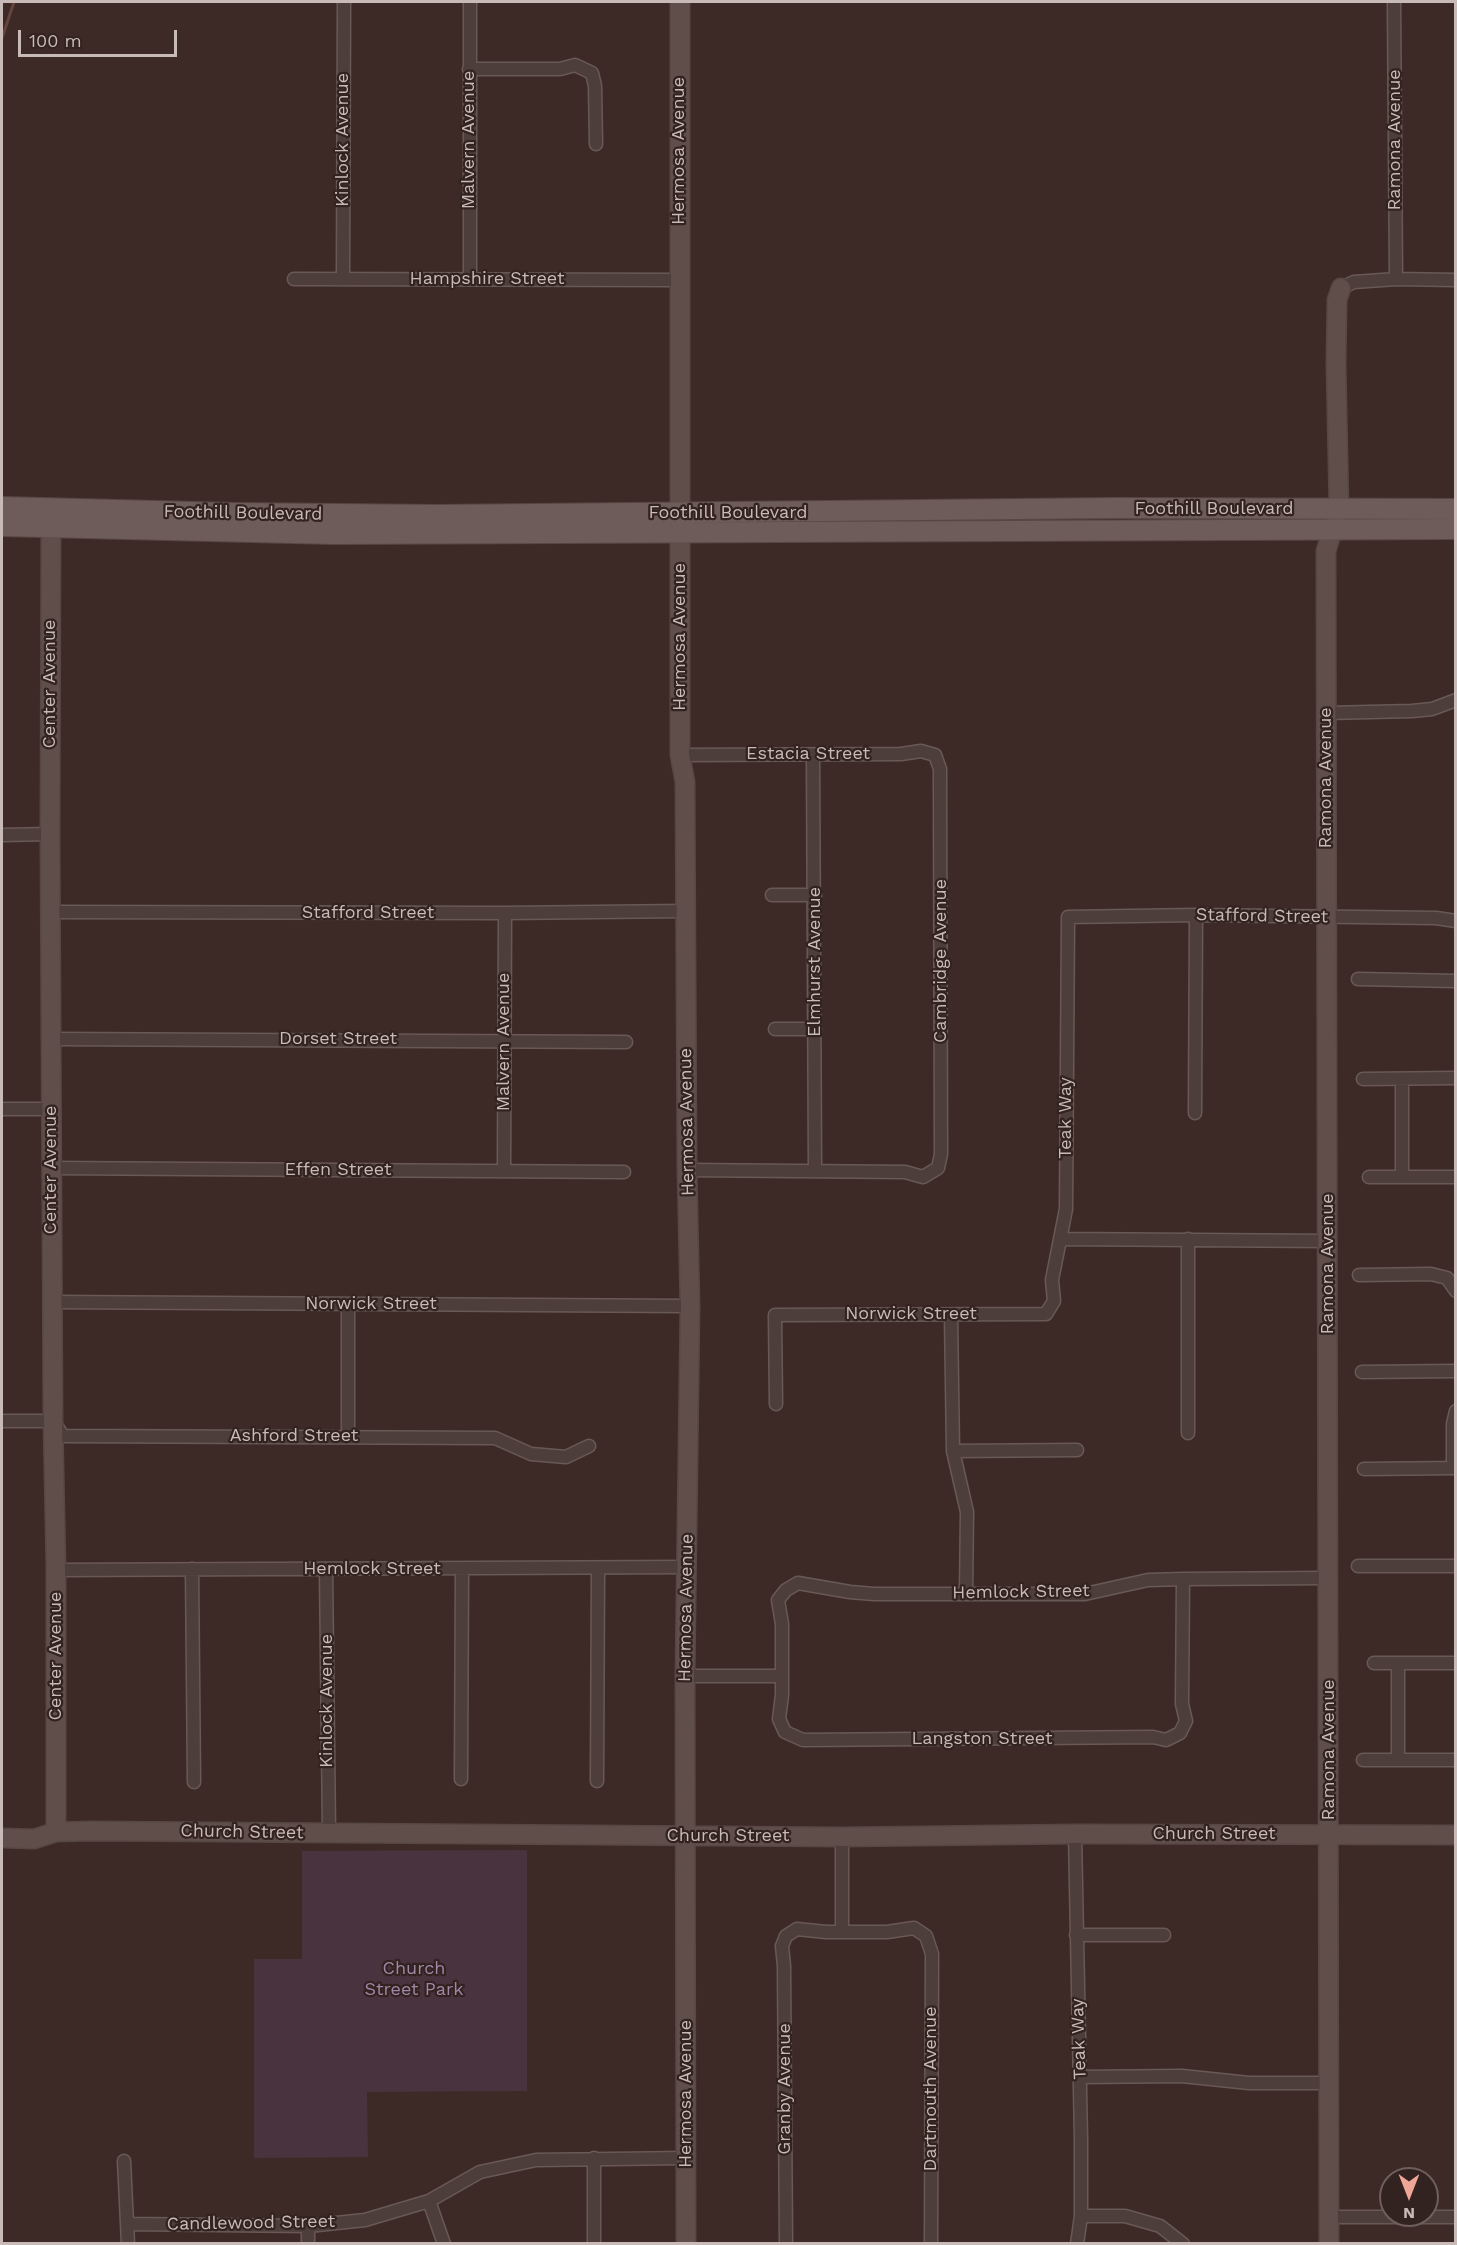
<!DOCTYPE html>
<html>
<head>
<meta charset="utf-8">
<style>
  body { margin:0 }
  #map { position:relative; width:1457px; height:2245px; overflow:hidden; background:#3d2a27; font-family:"Work Sans",sans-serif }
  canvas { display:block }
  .frame { position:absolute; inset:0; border:3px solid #c8bab7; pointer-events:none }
  .north { position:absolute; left:1379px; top:2167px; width:60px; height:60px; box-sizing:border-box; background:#332320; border:2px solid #6f5f5c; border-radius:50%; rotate:180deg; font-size:16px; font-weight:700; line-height:24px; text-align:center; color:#c8bab7 }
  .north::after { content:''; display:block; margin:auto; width:21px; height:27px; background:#efa696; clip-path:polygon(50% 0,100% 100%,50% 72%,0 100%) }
  .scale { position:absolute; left:18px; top:30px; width:159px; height:27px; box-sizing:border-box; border:3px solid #c8bab7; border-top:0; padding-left:8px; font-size:18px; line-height:21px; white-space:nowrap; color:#c8bab7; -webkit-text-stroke:4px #332320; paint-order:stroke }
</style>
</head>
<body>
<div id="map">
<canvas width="1457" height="2245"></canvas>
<div class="frame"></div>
<div class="north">N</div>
<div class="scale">100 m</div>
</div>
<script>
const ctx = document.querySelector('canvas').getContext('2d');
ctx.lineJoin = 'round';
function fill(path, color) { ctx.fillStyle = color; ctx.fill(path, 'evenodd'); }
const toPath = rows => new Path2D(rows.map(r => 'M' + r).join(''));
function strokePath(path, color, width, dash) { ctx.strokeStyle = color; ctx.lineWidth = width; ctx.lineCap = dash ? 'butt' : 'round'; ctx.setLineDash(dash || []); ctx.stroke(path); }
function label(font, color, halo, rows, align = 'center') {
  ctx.font = font + ' "Work Sans",sans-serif'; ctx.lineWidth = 4.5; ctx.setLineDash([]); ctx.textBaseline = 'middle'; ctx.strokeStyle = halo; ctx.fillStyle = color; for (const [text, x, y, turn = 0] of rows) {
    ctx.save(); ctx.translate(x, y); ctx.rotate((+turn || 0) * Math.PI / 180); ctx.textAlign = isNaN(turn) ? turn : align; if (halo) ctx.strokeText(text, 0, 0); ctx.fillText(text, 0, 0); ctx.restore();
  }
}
fill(toPath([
  [527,1850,527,2091,367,2092,368,2157,254,2158,254,1959,302,1959,302,1851]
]), '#49333e');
strokePath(toPath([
  [2,38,14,2]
]), '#65443f', 3);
const street = toPath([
  [1394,2,1396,279],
  [469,69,560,69,575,65,592,73,595,86,596,144],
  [294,279,679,280],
  [343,279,344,2],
  [470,279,470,2],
  [1341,288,1354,282,1396,279,1456,280],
  [1327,713,1412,711,1432,709,1456,700],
  [680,755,901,754,921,751,935,755,940,769,940,783,941,1154,938,1168,923,1177,905,1172,687,1170],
  [813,755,815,1170],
  [2,835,50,834],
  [772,895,815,895],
  [50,912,505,913,685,911],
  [1358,979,1456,981],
  [775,1029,815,1029],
  [51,1039,626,1042],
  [1363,1079,1456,1078],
  [1402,1079,1402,1177],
  [2,1109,51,1109],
  [1195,1113,1196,915],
  [51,1168,624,1172],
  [504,1171,505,913],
  [1369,1177,1456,1177],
  [1061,1239,1328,1241],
  [1188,1239,1188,1433],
  [1359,1275,1431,1274,1447,1278,1456,1291],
  [52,1302,690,1306],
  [348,1304,348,1437],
  [951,1315,953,1451,967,1512,966,1593],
  [1362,1372,1456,1371],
  [776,1404,775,1315,1046,1314,1054,1301,1052,1280,1066,1209,1068,917,1196,915,1436,918,1456,921],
  [2,1421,53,1421,63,1436,495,1438,531,1454,566,1457,589,1446],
  [953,1451,1077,1450],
  [1453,1468,1453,1424,1456,1411],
  [1364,1469,1456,1468],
  [1358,1566,1456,1566],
  [192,1569,194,1782],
  [326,1569,329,1833],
  [56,1570,688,1567],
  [1183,1579,1182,1704,1186,1721,1180,1733,1166,1740,1153,1737,803,1740,785,1732,779,1719,782,1695,782,1624,778,1600,786,1590,798,1583,850,1592,874,1594,1085,1594,1148,1580,1183,1579,1329,1578],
  [1374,1663,1456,1663],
  [685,1676,781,1676],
  [1363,1760,1456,1760],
  [1398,1760,1398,1664],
  [461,1779,462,1569],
  [597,1781,598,1569],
  [1075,1834,1081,2140,1081,2216,1077,2244],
  [842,1837,842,1932],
  [1076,1935,1164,1935],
  [1080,2077,1182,2076,1249,2083,1329,2083],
  [594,2158,594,2244],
  [124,2161,128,2244],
  [429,2201,444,2244],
  [1081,2216,1125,2216,1160,2226,1183,2244],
  [1329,2217,1456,2217],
  [128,2224,308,2226,365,2220,429,2201,480,2172,536,2160,686,2158],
  [308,2226,308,2244],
  [786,2244,784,1966,782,1946,786,1936,797,1929,826,1932,887,1932,914,1928,926,1936,932,1954,931,2244]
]);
const secondary = toPath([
  [680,2,680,755,685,782,687,1170,690,1306,685,1676,686,2244],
  [51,513,50,834,53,1421,56,1570,56,1832],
  [2,1838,34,1839,56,1832,91,1831,842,1837,1075,1834,1456,1835],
  [1329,2244,1326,551,1339,509,1336,364,1337,300,1341,288]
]);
const primary = toPath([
  [2,507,232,513,438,515,1116,508,1456,509],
  [2,526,334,534,1456,529]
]);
strokePath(street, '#685956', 15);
strokePath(secondary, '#574744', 21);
strokePath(primary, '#574744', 22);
strokePath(street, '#4e3e3b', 12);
strokePath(secondary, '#604e4a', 18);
strokePath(primary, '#6d5c59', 20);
label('18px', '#c8bab7', '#332320', [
  ["Kinlock Avenue",343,140,-90],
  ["Malvern Avenue",469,140,-90],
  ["Ramona Avenue",1395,140,-90],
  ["Hermosa Avenue",679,151,-90],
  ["Hampshire Street",487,279],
  ["Foothill Boulevard",1214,509],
  ["Foothill Boulevard",243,513,1],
  ["Foothill Boulevard",728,513],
  ["Hermosa Avenue",680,637,-90],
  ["Center Avenue",50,684,-90],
  ["Estacia Street",808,754],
  ["Ramona Avenue",1326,778,-90],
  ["Stafford Street",368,913],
  ["Stafford Street",1262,916,1],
  ["Cambridge Avenue",941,961,-90],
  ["Elmhurst Avenue",815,962,-90],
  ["Dorset Street",338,1039],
  ["Malvern Avenue",504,1042,-90],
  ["Teak Way",1066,1118,-90],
  ["Hermosa Avenue",687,1122,-91],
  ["Center Avenue",51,1170,-90],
  ["Effen Street",338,1170],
  ["Ramona Avenue",1328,1264,-90],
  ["Norwick Street",371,1304],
  ["Norwick Street",911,1314],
  ["Ashford Street",294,1436],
  ["Hemlock Street",372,1569],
  ["Hemlock Street",1021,1592,-1],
  ["Hermosa Avenue",686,1608,-89],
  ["Center Avenue",56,1656,-90],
  ["Kinlock Avenue",327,1701,-90],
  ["Langston Street",982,1739],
  ["Ramona Avenue",1329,1750,-90],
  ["Church Street",242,1832,1],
  ["Church Street",1214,1834],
  ["Church Street",728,1836],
  ["Teak Way",1079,2039,-92],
  ["Granby Avenue",785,2089,-90],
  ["Dartmouth Avenue",931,2089,-90],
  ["Hermosa Avenue",686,2094,-90],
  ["Candlewood Street",251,2223,-1]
]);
label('18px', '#a086a7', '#332320', [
  ["Church",414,1969],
  ["Street Park",414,1990]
]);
</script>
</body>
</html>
